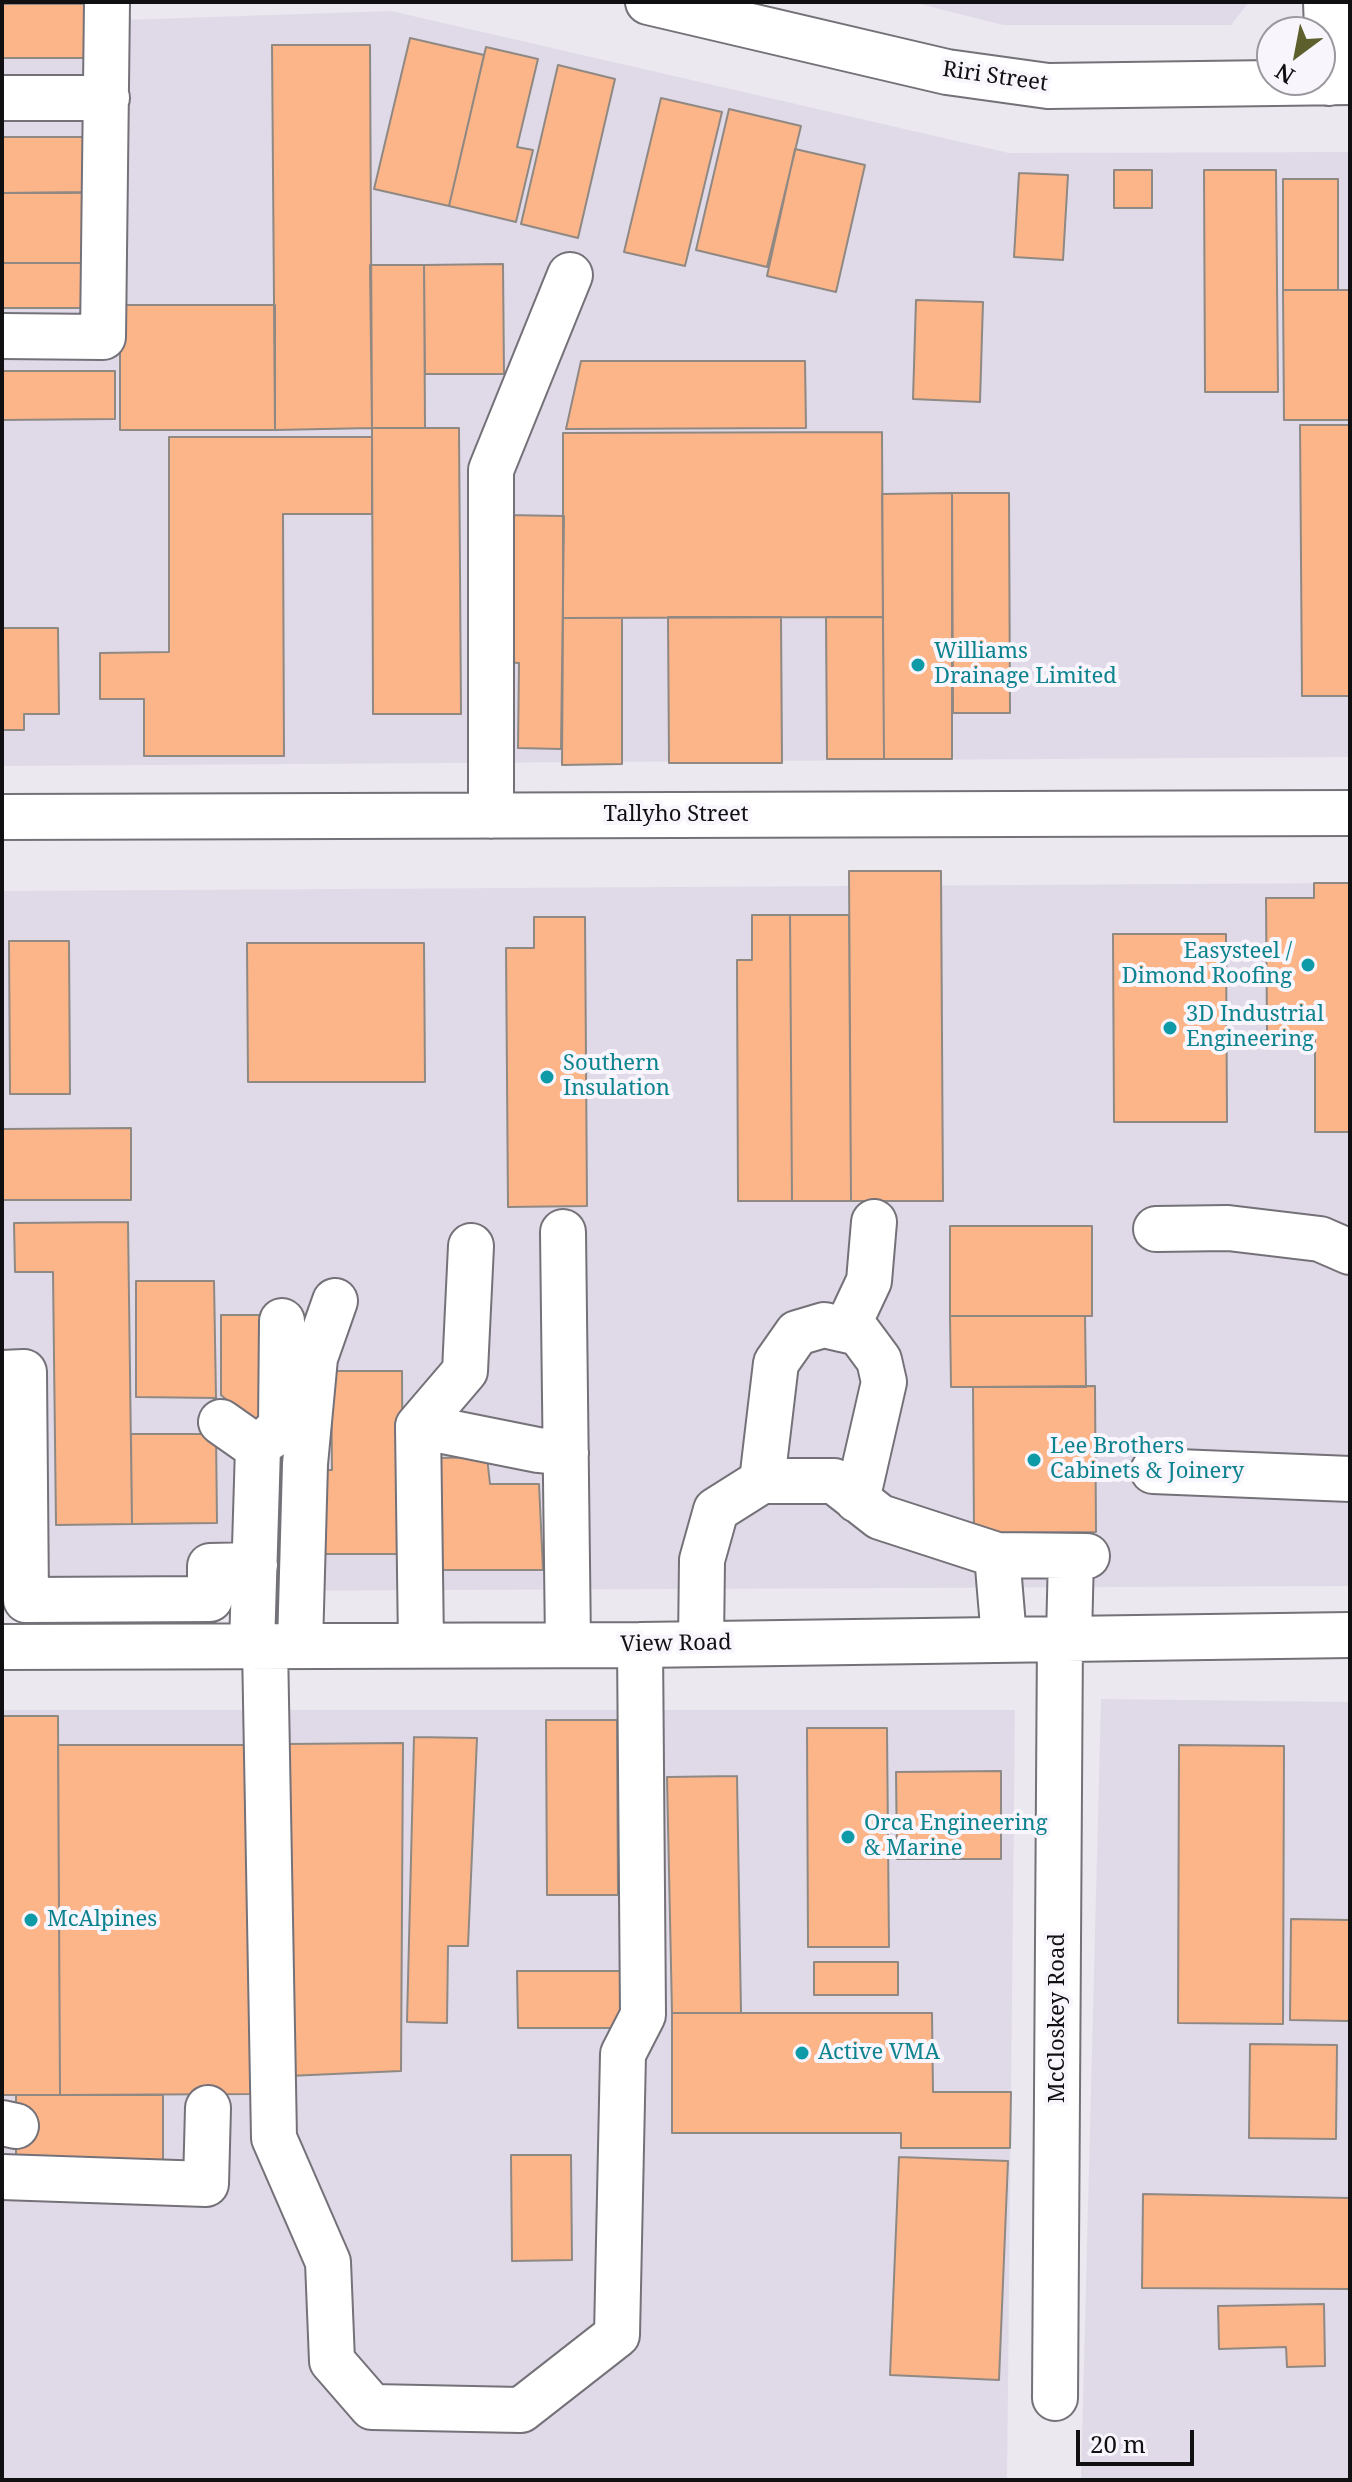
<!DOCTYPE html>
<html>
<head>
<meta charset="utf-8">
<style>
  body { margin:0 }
  #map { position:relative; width:1352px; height:2482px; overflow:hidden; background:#ebe8ef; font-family:"Noto Serif",serif }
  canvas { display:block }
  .frame { position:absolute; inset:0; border:4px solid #100f11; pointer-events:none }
  .north { position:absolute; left:1256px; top:16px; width:80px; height:80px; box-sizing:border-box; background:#f8f5fc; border:2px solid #9b999e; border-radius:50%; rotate:212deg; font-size:22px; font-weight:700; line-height:32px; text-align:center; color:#100f11 }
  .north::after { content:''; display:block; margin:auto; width:28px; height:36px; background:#5d602d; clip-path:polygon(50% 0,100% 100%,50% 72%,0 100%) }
  .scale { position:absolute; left:1076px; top:2430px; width:118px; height:36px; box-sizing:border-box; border:4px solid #100f11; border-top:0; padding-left:10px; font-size:24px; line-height:28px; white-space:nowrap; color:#100f11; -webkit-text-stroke:6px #f8f5fc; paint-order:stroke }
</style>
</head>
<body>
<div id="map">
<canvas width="1352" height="2482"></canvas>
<div class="frame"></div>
<div class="north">N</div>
<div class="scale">20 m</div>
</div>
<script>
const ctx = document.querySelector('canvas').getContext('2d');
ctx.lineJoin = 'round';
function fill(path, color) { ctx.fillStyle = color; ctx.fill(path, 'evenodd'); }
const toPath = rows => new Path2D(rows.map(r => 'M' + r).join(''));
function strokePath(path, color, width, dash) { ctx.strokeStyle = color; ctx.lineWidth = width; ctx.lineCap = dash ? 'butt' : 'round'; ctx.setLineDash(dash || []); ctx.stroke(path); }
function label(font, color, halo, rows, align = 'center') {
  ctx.font = font + ' "Noto Serif",serif'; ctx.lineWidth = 8; ctx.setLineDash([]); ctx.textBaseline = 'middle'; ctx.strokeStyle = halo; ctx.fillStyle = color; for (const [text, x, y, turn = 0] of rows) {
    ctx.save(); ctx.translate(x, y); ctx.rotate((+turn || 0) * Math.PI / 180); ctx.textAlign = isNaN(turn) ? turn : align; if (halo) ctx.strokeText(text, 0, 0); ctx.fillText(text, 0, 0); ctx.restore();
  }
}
fill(toPath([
  [912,2,1249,2,1231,25,1003,25],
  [391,11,1009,153,1350,152,1350,757,2,766,2,24],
  [1350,883,1350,1586,2,1592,2,891],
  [1101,1699,1350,1702,1350,2480,1081,2480],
  [2,1710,1015,1710,1007,2480,2,2480]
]), '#e0dae8');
const building = toPath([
  [2,4,90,4,90,58,2,58,2,4],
  [410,38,484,55,449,206,374,189,410,38],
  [272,45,370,45,372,428,275,430,272,45],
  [486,47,538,59,517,147,533,150,516,222,449,206,486,47],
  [558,65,615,79,578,238,521,224,558,65],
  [661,98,722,112,685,266,624,252,661,98],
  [729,109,801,126,767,267,696,250,729,109],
  [2,137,86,137,86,192,2,193,2,137],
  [795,149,865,165,836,292,767,276,795,149],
  [1114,170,1152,170,1152,208,1114,208,1114,170],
  [1204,170,1276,170,1278,392,1205,392,1204,170],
  [1019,173,1068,175,1063,260,1014,257,1019,173],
  [1283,179,1338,179,1338,290,1283,290,1283,179],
  [2,193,84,193,85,263,2,263,2,193],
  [2,263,85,263,85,308,2,308,2,263],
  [503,264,504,374,425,374,424,265,503,264],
  [370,265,424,265,425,428,372,428,370,265],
  [1283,290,1350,290,1350,420,1284,420,1283,290],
  [916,300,983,302,980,402,913,399,916,300],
  [120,305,275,305,275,430,120,430,120,305],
  [581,361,805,361,806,428,566,429,581,361],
  [2,371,115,371,115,419,2,420,2,371],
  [1300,425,1350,425,1350,696,1302,696,1300,425],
  [372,428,459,428,461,714,373,714,372,428],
  [882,432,883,617,563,618,563,433,882,432],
  [169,437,372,437,372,514,283,514,284,756,144,756,144,699,100,699,100,653,169,652,169,437],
  [952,493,1009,493,1010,713,953,713,952,493],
  [952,493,952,759,884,759,882,494,952,493],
  [507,515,564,516,561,749,518,748,519,663,504,662,507,515],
  [668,617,781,617,782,763,669,763,668,617],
  [826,617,883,617,884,759,827,759,826,617],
  [563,618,622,618,622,764,562,765,563,618],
  [2,628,58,628,59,714,24,714,24,730,2,730,2,628],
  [849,871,941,871,943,1201,851,1201,849,871],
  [1314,883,1350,883,1350,1132,1315,1132,1315,1032,1267,1032,1266,898,1314,898,1314,883],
  [752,915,790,915,792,1201,738,1201,737,960,752,960,752,915],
  [790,915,849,915,851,1201,792,1201,790,915],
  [534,917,585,917,587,1206,508,1207,506,948,534,948,534,917],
  [1113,934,1226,934,1227,1122,1114,1122,1113,934],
  [9,941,69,941,70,1094,10,1094,9,941],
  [247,943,424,943,425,1082,248,1082,247,943],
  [131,1128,131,1200,3,1200,2,1129,131,1128],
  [128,1222,132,1524,56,1525,53,1272,15,1272,14,1223,128,1222],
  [950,1226,1092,1226,1092,1316,950,1316,950,1226],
  [136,1281,214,1281,216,1398,136,1397,136,1281],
  [221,1315,271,1315,271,1420,250,1420,221,1395,221,1315],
  [950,1316,1085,1316,1086,1387,951,1387,950,1316],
  [331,1371,402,1371,403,1554,316,1554,315,1470,332,1470,331,1371],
  [1095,1386,1096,1532,974,1533,973,1387,1095,1386],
  [131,1434,216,1434,217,1523,132,1524,131,1434],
  [487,1457,490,1484,539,1484,543,1570,439,1570,437,1458,487,1457],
  [2,1716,58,1716,60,2095,2,2095,2,1716],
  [546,1720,617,1720,618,1895,547,1895,546,1720],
  [807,1728,887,1728,889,1947,808,1947,807,1728],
  [414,1737,477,1738,468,1946,448,1946,447,2023,407,2022,414,1737],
  [403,1743,401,2071,288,2076,285,1744,403,1743],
  [58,1745,251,1745,252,2094,60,2095,58,1745],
  [1179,1745,1284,1746,1283,2024,1178,2023,1179,1745],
  [1001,1771,1001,1859,897,1859,896,1772,1001,1771],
  [737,1776,741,2013,672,2013,667,1777,737,1776],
  [1291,1919,1350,1920,1350,2021,1290,2020,1291,1919],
  [814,1962,898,1962,898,1995,814,1995,814,1962],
  [517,1971,621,1971,622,2028,518,2028,517,1971],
  [672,2013,932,2013,933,2092,1011,2092,1010,2148,901,2148,901,2133,672,2133,672,2013],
  [1250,2044,1337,2045,1336,2139,1249,2138,1250,2044],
  [16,2095,163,2095,163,2167,16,2168,16,2095],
  [511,2155,571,2155,572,2260,512,2261,511,2155],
  [899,2157,1008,2161,999,2380,890,2375,899,2157],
  [1143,2194,1350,2198,1350,2289,1142,2288,1143,2194],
  [1324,2304,1325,2366,1287,2367,1286,2347,1219,2349,1218,2306,1324,2304]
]);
fill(building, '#fcb589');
strokePath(building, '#8f8883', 2);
const minor = toPath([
  [648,2,947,72,1048,86,1350,82],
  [1326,2,1329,83],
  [2,98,107,98],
  [2,336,103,337,107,2],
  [491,816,491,470,570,275],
  [2,817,1350,813],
  [1156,1229,1228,1228,1320,1239,1350,1252],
  [563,1232,568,1644],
  [846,1330,869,1281,874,1222],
  [2,1373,24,1372,26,1600,210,1599,210,1566,255,1565],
  [221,1422,258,1448,252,1646],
  [418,1426,538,1450,566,1453],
  [269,1438,281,1426,282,1321],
  [1153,1471,1350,1479],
  [762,1481,776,1363,797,1333,824,1325,859,1333,879,1360,884,1382,857,1500],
  [997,1555,1087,1556],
  [1069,1637,1071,1556],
  [701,1643,702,1560,716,1510,762,1481,834,1481,880,1517,997,1555,1004,1638],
  [300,1645,305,1464,315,1358,335,1301],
  [421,1645,418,1426,465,1371,471,1246],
  [265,1646,274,2138,328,2262,332,2361,372,2407,521,2410,617,2335,623,2054,643,2015,640,1645],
  [2,1647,640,1645,1350,1635],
  [2,2123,16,2126],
  [2,2177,206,2184,208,2108],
  [1055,2398,1060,1637]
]);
strokePath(minor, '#747178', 48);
strokePath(minor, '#fff', 44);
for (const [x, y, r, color] of [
  [918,665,8,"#0f9aa8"],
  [1308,965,8,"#0f9aa8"],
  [1170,1028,8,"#0f9aa8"],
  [547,1077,8,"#0f9aa8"],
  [1034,1460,8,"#0f9aa8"],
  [848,1837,8,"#0f9aa8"],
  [31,1920,8,"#0f9aa8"],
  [802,2053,8,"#0f9aa8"]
]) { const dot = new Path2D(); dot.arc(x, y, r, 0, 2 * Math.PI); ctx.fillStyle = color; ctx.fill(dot); strokePath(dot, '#f8f5fc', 3); }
label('22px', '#100f11', '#f8f5fc', [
  ["Riri Street",995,77,8],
  ["Tallyho Street",676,815],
  ["View Road",676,1644,-1],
  ["McCloskey Road",1058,2018,-90]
]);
label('22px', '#0d838f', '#f8f5fc', [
  ["Williams",934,652],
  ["Drainage Limited",934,677],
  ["Easysteel /",1292,952,"right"],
  ["Dimond Roofing",1292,977,"right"],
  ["3D Industrial",1186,1015],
  ["Engineering",1186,1040],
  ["Southern",563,1064],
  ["Insulation",563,1089],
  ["Lee Brothers",1050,1447],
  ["Cabinets & Joinery",1050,1472],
  ["Orca Engineering",864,1824],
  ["& Marine",864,1849],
  ["McAlpines",47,1920],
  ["Active VMA",818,2053]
], 'left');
</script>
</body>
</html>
